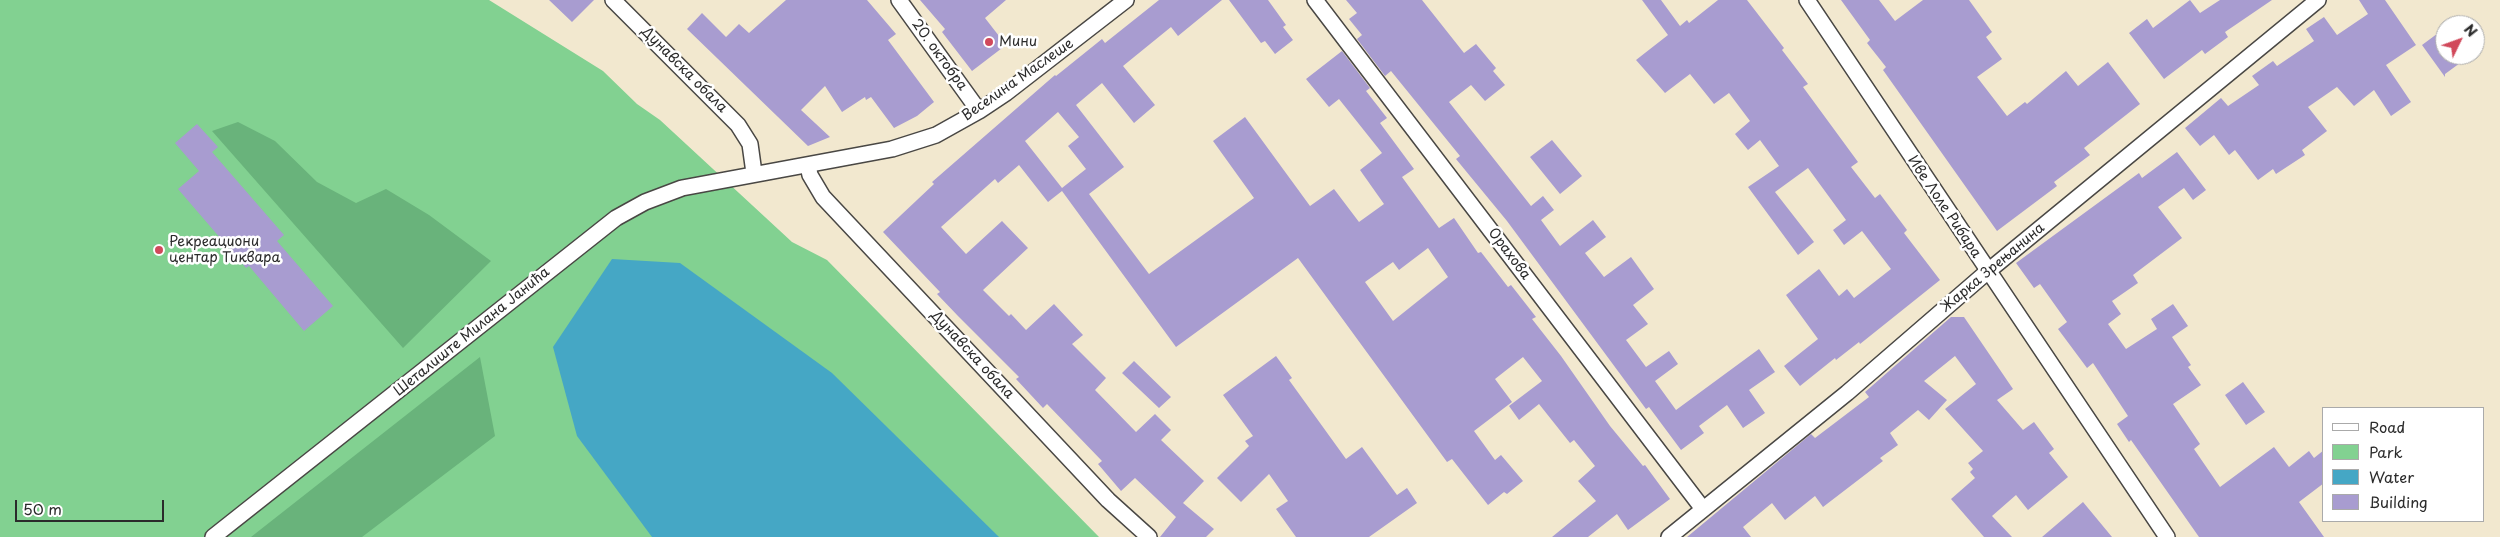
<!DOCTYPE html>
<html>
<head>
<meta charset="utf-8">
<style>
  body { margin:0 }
  #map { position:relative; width:2500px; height:537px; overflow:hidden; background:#f2e8cf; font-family:"Playpen Sans",sans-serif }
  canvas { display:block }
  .legend { position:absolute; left:2322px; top:407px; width:162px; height:115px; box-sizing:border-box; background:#fff; border:1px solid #aaa; margin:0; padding:6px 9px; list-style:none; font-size:15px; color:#2b2b2b }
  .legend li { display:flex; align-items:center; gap:10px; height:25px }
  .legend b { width:25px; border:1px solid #aaa }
  .north { position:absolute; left:2435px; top:15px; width:50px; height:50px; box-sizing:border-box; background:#fff; border:1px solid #aaa; border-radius:50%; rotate:48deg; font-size:14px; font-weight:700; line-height:20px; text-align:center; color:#2b2b2b }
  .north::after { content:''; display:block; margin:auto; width:18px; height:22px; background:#d1495b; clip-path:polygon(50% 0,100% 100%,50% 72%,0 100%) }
  .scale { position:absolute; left:15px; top:500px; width:149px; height:22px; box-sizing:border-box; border:2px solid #2b2b2b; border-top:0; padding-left:6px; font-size:15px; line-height:18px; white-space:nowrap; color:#2b2b2b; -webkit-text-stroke:4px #fff; paint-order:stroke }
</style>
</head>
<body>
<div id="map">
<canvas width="2500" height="537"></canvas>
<ul class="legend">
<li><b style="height:6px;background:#fff"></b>Road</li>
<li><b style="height:14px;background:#82d191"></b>Park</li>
<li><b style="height:14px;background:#45a7c5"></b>Water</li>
<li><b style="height:14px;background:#a89cd0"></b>Building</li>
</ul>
<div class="north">N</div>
<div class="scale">50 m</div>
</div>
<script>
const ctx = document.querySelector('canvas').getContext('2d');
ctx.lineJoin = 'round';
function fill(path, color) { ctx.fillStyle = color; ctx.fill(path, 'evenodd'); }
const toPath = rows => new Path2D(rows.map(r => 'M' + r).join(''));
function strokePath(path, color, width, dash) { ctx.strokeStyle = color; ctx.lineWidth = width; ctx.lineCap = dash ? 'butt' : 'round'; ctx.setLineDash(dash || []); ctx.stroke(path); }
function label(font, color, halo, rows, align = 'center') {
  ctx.font = font + ' "Playpen Sans",sans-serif'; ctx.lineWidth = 5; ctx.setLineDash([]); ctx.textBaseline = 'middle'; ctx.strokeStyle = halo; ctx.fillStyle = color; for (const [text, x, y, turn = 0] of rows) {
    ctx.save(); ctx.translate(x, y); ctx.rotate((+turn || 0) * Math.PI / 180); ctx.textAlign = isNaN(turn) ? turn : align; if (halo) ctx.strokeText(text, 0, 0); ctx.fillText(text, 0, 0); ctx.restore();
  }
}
fill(toPath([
  [0,0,489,0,603,71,637,104,660,120,792,242,827,260,1099,537,0,537]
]), '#82d191');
fill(toPath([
  [238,122,275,141,317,182,356,203,386,189,429,215,491,261,403,348,212,131],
  [480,357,495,436,362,537,251,537]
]), '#69b37b');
fill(toPath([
  [612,259,680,263,832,373,999,537,652,537,577,436,553,347]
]), '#45a7c5');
fill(toPath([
  [549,0,594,0,572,22],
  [786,0,867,0,896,34,888,40,934,102,917,116,894,128,871,97,866,100,865,97,842,112,825,86,801,110,830,137,808,146,687,29,702,13,726,37,739,24,749,33],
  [920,0,1006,0,985,18,1006,45,972,71,942,32,945,29],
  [1159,0,1222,0,1178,36,1171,27,1123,66,1155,105,1134,123,1102,83,1076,105,1124,167,1089,194,1149,274,1254,198,1213,141,1245,117,1310,206,1334,189,1359,222,1384,204,1360,170,1382,153,1339,99,1329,107,1306,79,1342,51,1370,88,1366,91,1387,118,1380,123,1414,169,1402,177,1439,228,1454,218,1478,253,1481,252,1508,287,1511,285,1536,317,1532,319,1561,356,1610,426,1643,466,1645,465,1670,499,1628,530,1617,514,1588,537,1552,537,1596,501,1578,481,1595,466,1574,440,1570,443,1539,404,1519,420,1509,406,1542,381,1523,357,1495,379,1512,402,1474,431,1495,460,1501,455,1523,481,1507,494,1504,492,1488,505,1452,459,1447,462,1298,258,1176,347,1062,191,1048,202,1019,165,998,183,995,179,941,227,966,254,1002,221,1028,248,983,290,1009,316,1011,314,1026,330,1054,304,1083,335,1072,344,1106,378,1095,390,1136,432,1155,414,1171,430,1161,440,1204,481,1183,503,1214,529,1206,537,1160,537,1176,517,1135,478,1121,491,1098,464,1102,461,1047,404,1043,408,1016,379,1019,377,958,316,937,294,940,292,883,232,934,184,932,182,1055,75,1056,76,1102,39,1105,43],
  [1058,112,1079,137,1068,146,1086,169,1062,188,1025,141],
  [1428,248,1448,277,1393,321,1365,282,1393,262,1399,270],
  [1229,0,1268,0,1286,25,1283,27,1293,40,1275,54,1265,41,1261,43],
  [1346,0,1422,0,1464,53,1476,44,1496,68,1493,71,1505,85,1485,101,1471,85,1449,102,1531,206,1543,196,1554,210,1541,220,1560,246,1593,220,1606,237,1585,253,1604,277,1631,257,1654,289,1633,305,1648,324,1626,340,1646,367,1669,351,1678,364,1655,381,1676,410,1759,349,1775,372,1749,390,1765,413,1743,428,1727,405,1699,426,1704,433,1681,450,1649,407,1646,409,1507,221,1456,159,1460,156,1391,71,1385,76,1357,39,1362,35,1349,19,1357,13],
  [1642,0,1661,0,1680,26,1687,20,1689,23,1718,0,1747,0,1784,48,1782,50,1808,84,1803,87,1858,162,1851,167,1875,198,1880,194,1907,230,1904,233,1940,280,1860,344,1859,342,1836,360,1835,358,1800,386,1784,366,1818,339,1786,295,1819,269,1839,296,1847,289,1854,298,1891,269,1862,231,1844,245,1833,230,1846,220,1808,168,1775,192,1814,242,1798,255,1748,187,1779,166,1760,140,1748,150,1735,134,1750,121,1729,93,1714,104,1690,74,1665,93,1636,60,1668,35],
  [1841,0,1879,0,1895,21,1923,0,1969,0,1992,32,1986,37,2002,59,1977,77,2007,116,2025,102,2027,104,2066,71,2078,86,2108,62,2140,104,2084,148,2090,155,2054,182,2057,186,1997,231,1883,70,1886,67,1867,43,1870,40],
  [2190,0,2200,13,2220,0,2272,0,2225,32,2228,37,2205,54,2202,50,2164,79,2129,33,2147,19,2153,28],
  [2359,0,2385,0,2416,45,2386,65,2411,102,2391,116,2374,90,2354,106,2337,87,2308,107,2327,131,2302,150,2305,155,2276,174,2273,169,2258,180,2235,150,2229,155,2214,135,2200,146,2185,128,2221,98,2228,106,2259,85,2252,76,2273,61,2277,66,2314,41,2306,29,2324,17,2337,35,2368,14],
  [2445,28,2445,55,2471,55,2445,74,2445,77,2422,45],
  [197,124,218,147,212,152,284,235,277,241,333,306,304,331,249,266,246,268,178,189,199,171,175,143],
  [1552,140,1582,176,1560,194,1530,157],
  [2177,152,2206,190,2193,200,2184,188,2158,207,2182,238,2133,275,2138,283,2112,301,2121,314,2108,324,2126,349,2157,329,2151,319,2173,304,2188,326,2172,337,2191,365,2188,367,2201,385,2173,404,2200,444,2194,449,2220,487,2274,447,2289,467,2309,451,2314,458,2324,450,2324,483,2299,502,2324,537,2199,537,2131,440,2129,442,2117,424,2128,416,2093,363,2087,368,2058,329,2067,322,2040,284,2034,288,2016,263,2139,173,2142,178],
  [1951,317,1964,317,2013,389,1997,400,2023,430,2034,422,2054,449,2049,453,2068,477,2028,510,2016,495,1992,516,2012,537,1984,537,1951,499,1975,478,1970,472,1973,469,1968,463,1983,451,1945,409,1976,384,1955,356,1924,381,1947,400,1929,420,1918,410,1890,433,1898,445,1880,458,1883,461,1823,507,1815,496,1785,520,1772,503,1743,527,1751,537,1687,537,1811,434,1815,438,1869,397,1865,392],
  [1276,356,1292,378,1289,380,1346,459,1362,447,1397,495,1407,488,1417,503,1369,537,1296,537,1276,509,1288,501,1269,474,1241,502,1217,478,1249,446,1245,441,1253,436,1223,395],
  [1134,361,1171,397,1159,408,1122,373],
  [2243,382,2265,412,2246,425,2225,395],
  [2083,502,2112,537,2042,537]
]), '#a89cd0');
const street = toPath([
  [613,0,738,125,750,144,754,173],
  [899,0,979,111],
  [1315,0,1703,509],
  [1807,0,2167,537],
  [808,166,810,175,823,197,1108,500,1149,537],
  [213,537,616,218,645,202,682,188,892,149,936,135,979,111,1006,93,1126,0],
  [1669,537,1847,393,1987,272,2318,0]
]);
strokePath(street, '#494744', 18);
strokePath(street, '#fff', 15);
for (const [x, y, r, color] of [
  [989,42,5,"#d1495b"],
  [159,250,5,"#d1495b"]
]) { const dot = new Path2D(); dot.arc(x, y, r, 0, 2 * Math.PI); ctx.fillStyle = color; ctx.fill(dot); strokePath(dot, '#fff', 2); }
label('14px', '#2b2b2b', '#fff', [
  ["Мини",999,42],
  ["Рекреациони",169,242],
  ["центар Тиквара",169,258]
], 'left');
label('14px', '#2b2b2b', '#fff', [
  ["20. октобра",939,55,54],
  ["Дунавска обала",684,70,45],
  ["Веселина Маслеше",1018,80,-35],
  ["Иве Лоле Рибара",1944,207,56],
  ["Орахова",1509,254,53],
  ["Жарка Зрењанина",1993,268,-40],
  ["Шеталиште Милана Јанића",472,332,-39],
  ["Дунавска обала",972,355,47]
]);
</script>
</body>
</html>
